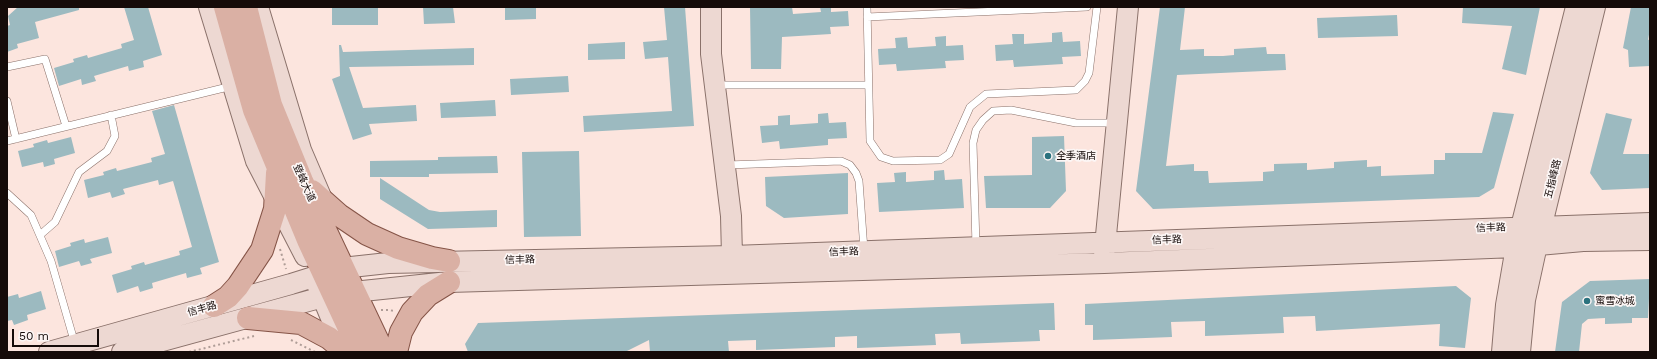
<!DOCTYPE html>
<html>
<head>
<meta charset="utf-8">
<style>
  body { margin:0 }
  #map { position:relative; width:1657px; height:359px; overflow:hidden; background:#fce5de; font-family:"Work Sans",sans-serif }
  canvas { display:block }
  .frame { position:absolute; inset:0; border:8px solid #150b09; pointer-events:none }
  .scale { position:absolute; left:12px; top:329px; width:87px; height:18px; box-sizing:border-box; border:2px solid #150b09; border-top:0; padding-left:5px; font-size:12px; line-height:14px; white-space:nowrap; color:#150b09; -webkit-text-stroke:3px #fcf6f5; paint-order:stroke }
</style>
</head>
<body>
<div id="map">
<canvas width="1657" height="359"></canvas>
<div class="frame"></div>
<div class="scale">50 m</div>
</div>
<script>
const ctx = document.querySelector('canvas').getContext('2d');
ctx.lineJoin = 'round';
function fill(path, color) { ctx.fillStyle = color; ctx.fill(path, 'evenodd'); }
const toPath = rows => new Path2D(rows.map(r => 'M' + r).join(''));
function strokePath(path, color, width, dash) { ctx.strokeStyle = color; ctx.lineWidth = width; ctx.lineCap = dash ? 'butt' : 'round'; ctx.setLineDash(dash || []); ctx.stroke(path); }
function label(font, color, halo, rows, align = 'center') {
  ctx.font = font + ' "Work Sans","Noto Sans SC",sans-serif'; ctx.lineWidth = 3.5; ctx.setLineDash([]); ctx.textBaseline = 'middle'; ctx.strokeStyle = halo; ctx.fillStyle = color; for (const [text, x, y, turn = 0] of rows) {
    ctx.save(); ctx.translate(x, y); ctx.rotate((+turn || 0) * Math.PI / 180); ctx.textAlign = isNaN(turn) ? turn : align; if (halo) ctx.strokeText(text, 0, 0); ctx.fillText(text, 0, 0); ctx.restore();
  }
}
fill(toPath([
  [18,7,79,7,79,10,35,22,39,38,17,44,18,48,7,52,7,26,10,25,8,16],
  [124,7,148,7,162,55,143,61,144,67,129,71,128,66,94,76,96,81,82,85,81,79,59,86,54,68,74,62,73,59,87,55,88,58,122,48,121,44,134,40],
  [332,7,378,7,378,25,332,25],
  [423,7,453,7,455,23,424,24],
  [505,7,536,7,536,19,505,20],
  [664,7,685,7,694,126,584,132,583,116,672,111,668,57,645,59,643,42,667,40],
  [750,7,792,7,793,14,821,12,820,7,831,7,831,12,848,11,849,26,830,27,831,34,782,37,781,69,751,69],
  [1160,7,1185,7,1180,50,1204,49,1204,56,1223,56,1234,55,1234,49,1266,47,1267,54,1285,54,1286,70,1177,75,1166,166,1194,164,1194,171,1208,171,1209,183,1263,181,1263,172,1274,171,1274,164,1307,163,1307,170,1320,169,1334,168,1334,162,1367,160,1367,167,1381,166,1381,176,1434,174,1434,160,1445,160,1445,153,1482,153,1493,112,1514,114,1494,188,1479,197,1153,209,1136,191],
  [1463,7,1540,7,1526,75,1502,69,1512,26,1462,23],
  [1631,7,1650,7,1650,29,1648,40,1650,39,1650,66,1629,67,1628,50,1623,48],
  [1397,15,1398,36,1318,38,1317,18],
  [1062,32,1063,42,1080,41,1081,56,1062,57,1063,64,1014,67,1013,60,996,61,995,45,1013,44,1012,34,1024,34,1024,44,1052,42,1052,33],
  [946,36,946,46,963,45,964,60,945,61,946,68,897,71,896,64,879,65,878,49,896,48,895,38,907,37,908,48,936,46,935,37],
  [625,42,625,59,588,60,588,44],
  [339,45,341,45,343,52,474,48,474,65,349,67,363,108,416,105,417,121,369,124,372,134,353,140,332,79,340,76],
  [568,76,569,92,511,95,510,79],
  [495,100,496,116,441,118,440,103],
  [174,105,219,262,200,268,202,274,187,278,186,273,152,283,153,288,140,292,138,286,117,293,112,275,132,269,131,266,144,262,145,265,180,255,179,251,192,247,173,181,159,185,158,180,123,189,125,194,112,198,110,192,88,198,84,180,104,175,103,172,116,168,117,171,152,162,151,158,165,154,152,111],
  [828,113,829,123,846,122,847,138,828,139,828,145,780,149,779,141,762,143,760,126,778,125,778,116,790,115,790,125,818,123,818,114],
  [1606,113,1632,119,1623,154,1650,154,1650,188,1602,190,1590,173],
  [1064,136,1066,191,1050,208,986,208,984,176,1032,175,1032,137],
  [71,137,75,153,54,159,55,164,44,167,43,162,22,167,18,151,34,147,33,144,47,140,48,143],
  [579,151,581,236,524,237,522,152],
  [497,156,498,173,429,174,429,177,370,177,370,161,438,160,438,157],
  [944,170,945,180,962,179,964,208,879,212,877,183,895,182,894,173,906,172,906,182,934,180,934,171],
  [848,173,848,214,784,218,766,206,765,177],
  [380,178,429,210,440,212,497,210,497,227,428,229,380,199],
  [108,237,112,253,90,259,92,263,81,266,79,261,59,267,55,251,71,246,70,243,84,239,85,243],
  [1650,279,1648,318,1632,318,1632,323,1605,324,1605,318,1588,319,1582,324,1579,352,1555,352,1562,302,1590,281],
  [1456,286,1471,298,1465,348,1439,346,1440,324,1316,331,1315,316,1283,317,1284,333,1205,336,1205,321,1171,322,1172,337,1093,340,1093,325,1085,325,1085,304],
  [41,291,46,309,27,315,28,320,14,325,12,320,7,321,7,297,18,294,19,298],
  [1054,303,1055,330,1039,330,1040,341,961,344,960,333,935,334,936,345,857,348,857,336,835,337,835,347,756,350,756,340,728,341,729,352,650,352,649,340,625,352,468,352,465,344,478,323]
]), '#9cbac0');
const lane = toPath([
  [867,7,870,141,881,157,893,161,940,160,949,154,970,107,986,94,1076,90,1085,81,1089,73,1097,7],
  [867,17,1087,7],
  [7,67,45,59,66,126],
  [717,85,868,85],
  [7,101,16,139],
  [7,141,232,86],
  [727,165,841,161,850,165,856,173,859,181,864,250],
  [7,193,31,215,51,261,75,344],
  [40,235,55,222,79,172,107,151,115,136,111,115],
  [976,246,973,143,976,130,983,120,993,111,1011,110,1076,123,1115,123]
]);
const secondary = toPath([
  [209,7,256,161,305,256],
  [258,7,301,150,325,206],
  [711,7,711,54,731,216,732,256],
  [1104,256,1128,7],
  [317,284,345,352],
  [49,352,291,284,342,268,388,263,732,256,1650,223],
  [122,352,334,294,449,282,1104,263,1516,247,1583,241,1650,240],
  [1502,352,1506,305,1516,247,1576,7],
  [1520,352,1525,300,1537,245,1595,7]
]);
const primary = toPath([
  [225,7,254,110,308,240,360,352],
  [246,7,271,105,302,181,383,352],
  [312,191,339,215,367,234,398,248,432,258,449,261],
  [214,306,228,297,238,286,262,250,275,209,277,173],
  [248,318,301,323,329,338,346,352],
  [396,352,401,332,412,312,428,295,449,282]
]);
strokePath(lane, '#8a716a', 8);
strokePath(secondary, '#8a716a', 22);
strokePath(primary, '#855447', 24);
strokePath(toPath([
  [280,249,286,269],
  [381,310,389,310,394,311],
  [291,340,315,352],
  [189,352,254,336]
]), '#af9d97', 2, [2, 3]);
strokePath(lane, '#fff', 7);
strokePath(secondary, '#edd8d2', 20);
strokePath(primary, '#dab0a4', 22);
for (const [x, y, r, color] of [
  [1048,156,4,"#2b727e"],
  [1587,301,4,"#2b727e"]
]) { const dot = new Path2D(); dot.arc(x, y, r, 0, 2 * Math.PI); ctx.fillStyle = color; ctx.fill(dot); strokePath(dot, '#fcf6f5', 1.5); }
label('10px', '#150b09', '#fcf6f5', [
  ["全季酒店",1056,156],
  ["蜜雪冰城",1595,301]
], 'left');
label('10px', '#150b09', '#fcf6f5', [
  ["五指峰路",1553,179,-76],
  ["登峰大道",304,183,66],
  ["信丰路",1491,228,-2],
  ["信丰路",1167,240,-2],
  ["信丰路",844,252,-2],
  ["信丰路",520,260,-1],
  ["信丰路",202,309,-16]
]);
</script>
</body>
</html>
